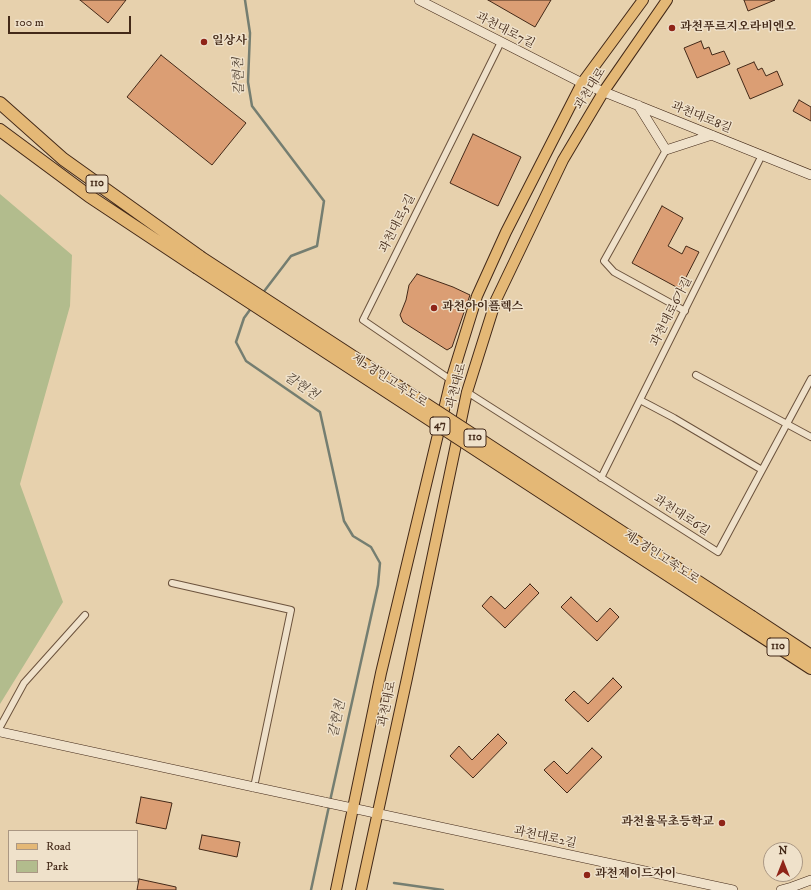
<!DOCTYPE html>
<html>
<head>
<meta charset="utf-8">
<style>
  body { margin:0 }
  #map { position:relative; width:811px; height:890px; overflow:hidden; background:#e7d1ad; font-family:"IM FELL DW Pica",serif }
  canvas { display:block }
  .legend { position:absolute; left:8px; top:830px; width:130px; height:52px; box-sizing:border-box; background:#efe1ca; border:1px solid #aa9783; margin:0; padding:5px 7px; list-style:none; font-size:12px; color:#432918 }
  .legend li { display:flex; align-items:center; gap:8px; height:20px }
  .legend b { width:20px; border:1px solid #aa9783 }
  .north { position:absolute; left:763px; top:842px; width:40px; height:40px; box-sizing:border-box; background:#efe1ca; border:1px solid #aa9783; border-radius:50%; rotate:0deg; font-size:11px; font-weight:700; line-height:16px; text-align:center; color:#432918 }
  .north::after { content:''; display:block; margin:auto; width:14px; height:18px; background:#8f2418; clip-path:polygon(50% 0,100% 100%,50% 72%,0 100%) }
  .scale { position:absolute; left:8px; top:16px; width:123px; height:18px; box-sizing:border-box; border:2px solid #432918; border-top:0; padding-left:5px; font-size:12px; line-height:14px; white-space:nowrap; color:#432918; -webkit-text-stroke:3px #efe1ca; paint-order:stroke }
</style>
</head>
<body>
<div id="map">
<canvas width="811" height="890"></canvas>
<ul class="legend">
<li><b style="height:5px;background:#e4b876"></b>Road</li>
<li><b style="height:11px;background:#b2bc8d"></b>Park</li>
</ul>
<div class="north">N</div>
<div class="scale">100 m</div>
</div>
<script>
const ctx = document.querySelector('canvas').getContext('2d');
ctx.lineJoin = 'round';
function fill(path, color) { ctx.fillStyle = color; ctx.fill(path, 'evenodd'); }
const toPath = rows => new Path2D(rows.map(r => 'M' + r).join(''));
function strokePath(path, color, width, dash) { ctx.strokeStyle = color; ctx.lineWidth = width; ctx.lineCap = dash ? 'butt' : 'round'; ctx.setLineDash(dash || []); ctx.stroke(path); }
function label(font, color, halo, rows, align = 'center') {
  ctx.font = font + ' "IM FELL DW Pica","Noto Serif KR",serif'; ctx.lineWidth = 3; ctx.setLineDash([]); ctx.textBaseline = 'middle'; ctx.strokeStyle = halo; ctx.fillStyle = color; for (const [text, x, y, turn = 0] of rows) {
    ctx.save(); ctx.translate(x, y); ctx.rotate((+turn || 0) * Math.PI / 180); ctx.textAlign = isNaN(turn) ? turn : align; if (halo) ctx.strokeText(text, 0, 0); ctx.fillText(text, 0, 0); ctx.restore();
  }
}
fill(toPath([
  [0,194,72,255,70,306,20,484,63,602,0,704]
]), '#b2bc8d');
strokePath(toPath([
  [245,0,250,33,248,82,252,106,324,201,317,246,291,256,262,294],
  [252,307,244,318,236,342,246,361,320,412,344,521,353,536,371,547,380,563,378,585,330,801],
  [394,883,443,890],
  [311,890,329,806]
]), '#757e71', 2.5);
const building = toPath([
  [80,0,126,0,108,23,80,0],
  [488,0,551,0,535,27,488,0],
  [744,0,775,0,748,11,744,0],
  [701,41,704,49,709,47,712,55,724,51,730,64,697,78,684,48,701,41],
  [161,55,246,123,212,165,127,97,161,55],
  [754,62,758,70,762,68,766,76,777,71,783,85,750,99,737,69,754,62],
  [799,100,811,107,811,121,793,111,799,100],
  [473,134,521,157,498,206,450,183,473,134],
  [662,206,683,218,668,246,682,254,686,246,699,252,680,289,632,263,662,206],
  [417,274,453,287,470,295,452,347,447,350,403,322,400,315,406,300,409,285,417,274],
  [530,584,539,593,505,628,482,606,491,596,505,609,530,584],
  [571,597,597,622,610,608,619,617,597,641,561,607,571,597],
  [613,678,622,687,588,722,565,700,574,691,588,704,613,678],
  [498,734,507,743,473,778,450,756,459,746,472,760,498,734],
  [592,748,602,757,567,793,544,770,554,761,567,774,592,748],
  [141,797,172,803,166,829,136,823,141,797],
  [202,835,240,842,237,857,199,849,202,835],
  [139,879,176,887,176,890,137,890,139,879]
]);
fill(building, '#db9e74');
strokePath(building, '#432918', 1);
const street = toPath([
  [666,150,604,261,614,272,685,311],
  [696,375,811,437],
  [451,380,363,320,501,42],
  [467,392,718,552,811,379],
  [640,400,674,418,762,470],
  [601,478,762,155],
  [172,583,291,610,254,787],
  [0,727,24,683,85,615]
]);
const secondary = toPath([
  [419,0,582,83,811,175],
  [638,105,666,150,712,135],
  [0,732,254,787],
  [324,802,733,890],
  [781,890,792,887,811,880]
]);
const primary = toPath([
  [336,890,381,673,451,380,477,296,506,232,582,83,643,0],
  [361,890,407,678,467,392,496,300,563,160,604,91,667,0]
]);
const highway = toPath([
  [0,103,63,159,200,257],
  [0,130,89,196,196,267],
  [752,617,811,656],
  [746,626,811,668]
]);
strokePath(street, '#6c533d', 8);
strokePath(secondary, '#432918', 10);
strokePath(primary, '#432918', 12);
strokePath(highway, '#432918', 14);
strokePath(street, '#efe1ca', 6);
strokePath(secondary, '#efe1ca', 9);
strokePath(primary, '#e4b876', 10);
strokePath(highway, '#e4b876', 12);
const secondaryBridge = toPath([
  [254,787,324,802]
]);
const highwayBridge = toPath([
  [200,257,752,617],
  [196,267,746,626]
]);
strokePath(secondaryBridge, '#432918', 10, []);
strokePath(highwayBridge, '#432918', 14, []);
strokePath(secondaryBridge, '#efe1ca', 9);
strokePath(highwayBridge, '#e4b876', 12);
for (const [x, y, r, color] of [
  [672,28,4,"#8f2418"],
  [204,42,4,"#8f2418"],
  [434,308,4,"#8f2418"],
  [722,823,4,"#8f2418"],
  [587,875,4,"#8f2418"]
]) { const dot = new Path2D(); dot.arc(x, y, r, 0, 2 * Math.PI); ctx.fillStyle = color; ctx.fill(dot); strokePath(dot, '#efe1ca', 1.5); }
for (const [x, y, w] of [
  [97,184,22],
  [440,426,20],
  [475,438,22],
  [778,647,22]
]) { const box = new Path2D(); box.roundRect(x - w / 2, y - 9, w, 18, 3); ctx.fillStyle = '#efe1ca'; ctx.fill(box); strokePath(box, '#432918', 1); }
label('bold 11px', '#432918', null, [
  ["110",97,184],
  ["47",440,426],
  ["110",475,438],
  ["110",778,647]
]);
label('bold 12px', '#432918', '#efe1ca', [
  ["과천푸르지오라비엔오",680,28],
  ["일상사",212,42],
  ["과천아이플렉스",442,308],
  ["과천율목초등학교",714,823,"right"],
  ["과천제이드자이",595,875]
], 'left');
label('12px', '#432918', '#efe1ca', [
  ["과천대로7길",505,31,27],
  ["과천대로",591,89,-58],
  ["과천대로8길",701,118,22],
  ["과천대로5길",398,224,-63],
  ["과천대로6가길",672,312,-63],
  ["제2경인고속도로",389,381,33],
  ["과천대로",457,386,-75],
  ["과천대로6길",681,516,33],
  ["제2경인고속도로",661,558,33],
  ["과천대로",388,704,-78],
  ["과천대로2길",545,838,12]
]);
label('italic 13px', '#544536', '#efe1ca', [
  ["갈현천",240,76,-92],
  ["갈현천",301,387,34],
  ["갈현천",338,719,-78]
]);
</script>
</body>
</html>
